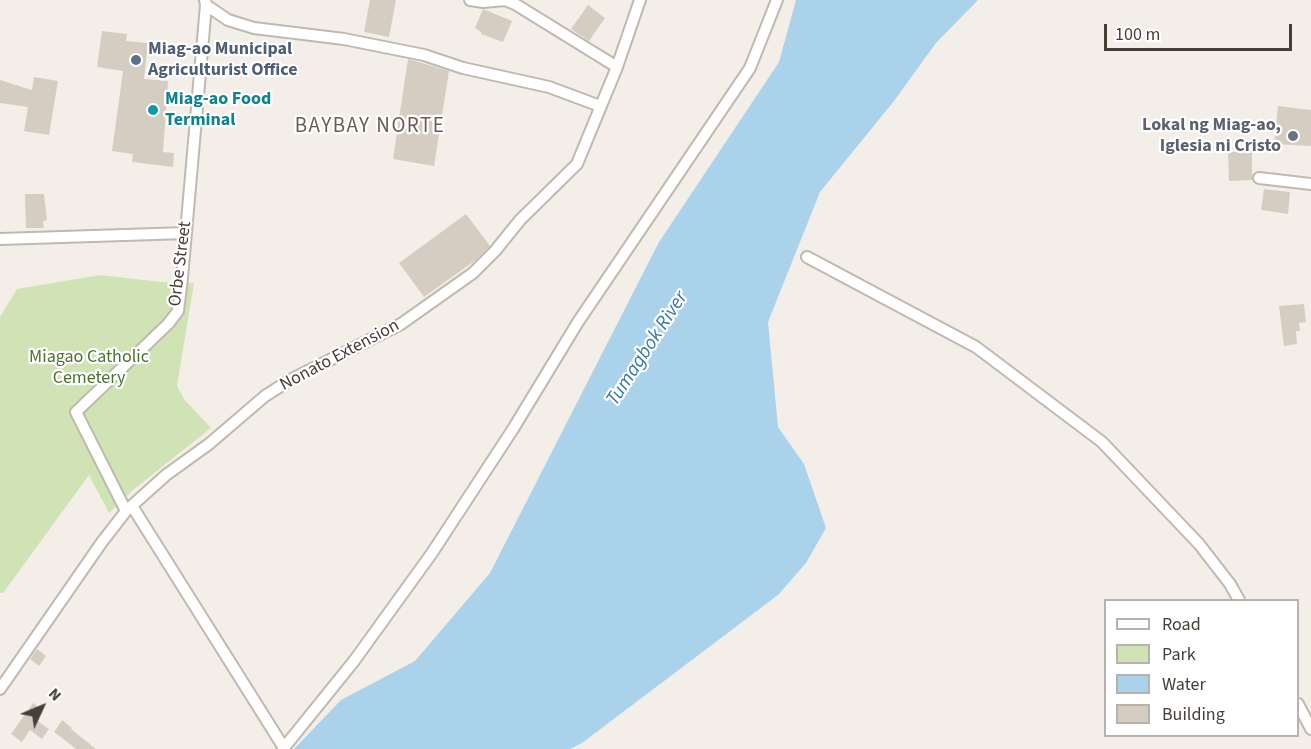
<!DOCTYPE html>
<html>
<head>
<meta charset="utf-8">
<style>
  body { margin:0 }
  #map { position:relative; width:1311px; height:749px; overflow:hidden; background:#f3efe8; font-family:"Source Sans 3",sans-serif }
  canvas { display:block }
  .legend { position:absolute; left:1104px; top:599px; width:195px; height:138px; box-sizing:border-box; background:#fff; border:2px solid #b5b2af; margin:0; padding:8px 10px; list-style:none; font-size:18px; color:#453f37 }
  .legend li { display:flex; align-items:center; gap:12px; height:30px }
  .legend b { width:30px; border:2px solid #b5b2af }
  .north { position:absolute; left:12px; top:677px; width:60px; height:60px; -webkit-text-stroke:4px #fff; paint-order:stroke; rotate:46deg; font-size:16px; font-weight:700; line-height:24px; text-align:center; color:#453f37 }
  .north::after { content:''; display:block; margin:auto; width:21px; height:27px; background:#453f37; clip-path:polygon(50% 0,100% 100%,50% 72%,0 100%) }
  .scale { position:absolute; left:1104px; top:24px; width:188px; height:27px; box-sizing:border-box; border:3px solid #453f37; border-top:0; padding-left:8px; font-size:18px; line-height:21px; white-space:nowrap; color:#453f37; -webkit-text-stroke:4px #fff; paint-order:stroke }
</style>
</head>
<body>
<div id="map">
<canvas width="1311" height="749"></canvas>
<ul class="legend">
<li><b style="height:8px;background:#fff"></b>Road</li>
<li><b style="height:16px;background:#d0e3b5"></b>Park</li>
<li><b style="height:16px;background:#aad2ea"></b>Water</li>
<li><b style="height:16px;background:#d6cdc2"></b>Building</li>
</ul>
<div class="north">N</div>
<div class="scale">100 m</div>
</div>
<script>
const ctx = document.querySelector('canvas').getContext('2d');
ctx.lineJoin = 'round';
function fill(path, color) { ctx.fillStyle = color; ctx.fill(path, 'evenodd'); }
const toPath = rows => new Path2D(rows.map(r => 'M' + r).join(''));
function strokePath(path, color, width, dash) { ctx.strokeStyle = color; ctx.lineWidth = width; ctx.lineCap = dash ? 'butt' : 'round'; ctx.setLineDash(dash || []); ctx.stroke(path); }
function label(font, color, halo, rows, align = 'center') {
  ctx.font = font + ' "Source Sans 3",sans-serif'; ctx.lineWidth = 4.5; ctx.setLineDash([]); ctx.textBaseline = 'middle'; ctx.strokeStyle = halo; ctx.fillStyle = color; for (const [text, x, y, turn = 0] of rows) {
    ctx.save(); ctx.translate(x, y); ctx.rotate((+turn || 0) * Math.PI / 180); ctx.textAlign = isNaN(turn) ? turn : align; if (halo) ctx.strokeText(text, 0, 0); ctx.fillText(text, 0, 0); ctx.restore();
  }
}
fill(toPath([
  [101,275,161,282,194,283,177,386,184,399,211,428,133,490,109,513,89,475,3,593,0,593,0,317,17,289]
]), '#d0e3b5');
fill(toPath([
  [796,0,978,0,936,43,894,101,820,192,768,322,778,427,804,464,826,528,806,563,778,595,619,715,582,743,570,749,294,749,341,700,415,661,490,573,659,242,779,62]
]), '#aad2ea');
fill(toPath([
  [370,0,396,0,389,37,364,32],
  [588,5,605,18,589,41,571,29],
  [483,9,512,21,503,42,481,34,481,32,475,28],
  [102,31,127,34,126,41,148,43,144,79,168,81,163,152,174,153,173,167,132,162,133,154,112,151,123,71,97,67],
  [408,59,449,71,434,166,393,159],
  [34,77,58,81,49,135,24,131,28,107,0,103,0,80,32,90],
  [1278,106,1311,110,1311,146,1274,144],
  [1228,152,1252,152,1252,180,1229,181],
  [1264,189,1290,192,1288,214,1261,210],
  [25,194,44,194,47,220,43,221,44,228,26,228],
  [466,214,490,246,476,260,424,297,399,263],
  [1304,304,1306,322,1299,323,1300,331,1296,331,1297,344,1284,346,1279,306],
  [37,649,46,656,39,666,30,659],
  [33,703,43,710,36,720,49,729,42,739,30,730,22,742,11,734],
  [62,720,72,728,71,729,96,749,76,749,66,741,54,732]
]), '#d6cdc2');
const street = toPath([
  [470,0,483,2,505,0,515,4,617,67],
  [206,5,228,20,254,28,344,39,424,55,463,68,549,87,600,106],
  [1259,178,1311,184],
  [0,239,186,233],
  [807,257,976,347,1102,442,1199,544,1230,584,1239,600],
  [132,506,284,748],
  [126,511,76,412,168,324,178,311,182,278,206,5,205,0],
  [0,689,102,542,126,511,166,475,209,444,265,396,290,380,401,324,473,273,495,251,520,220,577,164,617,67,640,0],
  [1298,704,1311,729],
  [283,749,354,661,432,553,513,429,578,322,750,68,777,0]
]);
strokePath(street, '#c0b9af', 14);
strokePath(street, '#fff', 10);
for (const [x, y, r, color] of [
  [136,60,6,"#5c6f8a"],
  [153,110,6,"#0f9aa8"],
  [1293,136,6,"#6b7280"]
]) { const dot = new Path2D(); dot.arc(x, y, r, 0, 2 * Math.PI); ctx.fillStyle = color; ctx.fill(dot); strokePath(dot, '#fff', 2); }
label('bold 18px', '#4e5e75', '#fff', [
  ["Miag-ao Municipal",148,50],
  ["Agriculturist Office",148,71]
], 'left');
label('bold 18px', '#0d838f', '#fff', [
  ["Miag-ao Food",165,100],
  ["Terminal",165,121]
], 'left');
label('bold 18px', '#5b616d', '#fff', [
  ["Lokal ng Miag-ao,",1281,126],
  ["Iglesia ni Cristo",1281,147]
], 'right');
label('18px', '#453f37', '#fff', [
  ["Orbe Street",181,264,-83],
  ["Nonato Extension",340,356,-28]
]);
label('18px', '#4b7230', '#fff', [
  ["Miagao Catholic",89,358],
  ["Cemetery",89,379]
]);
label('italic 20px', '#3879a0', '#fff', [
  ["Tumagbok River",648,349,-57]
]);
ctx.letterSpacing = '1.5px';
label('21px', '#675d50', '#fff', [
  ["BAYBAY NORTE",370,127]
]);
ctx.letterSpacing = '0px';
</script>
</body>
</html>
